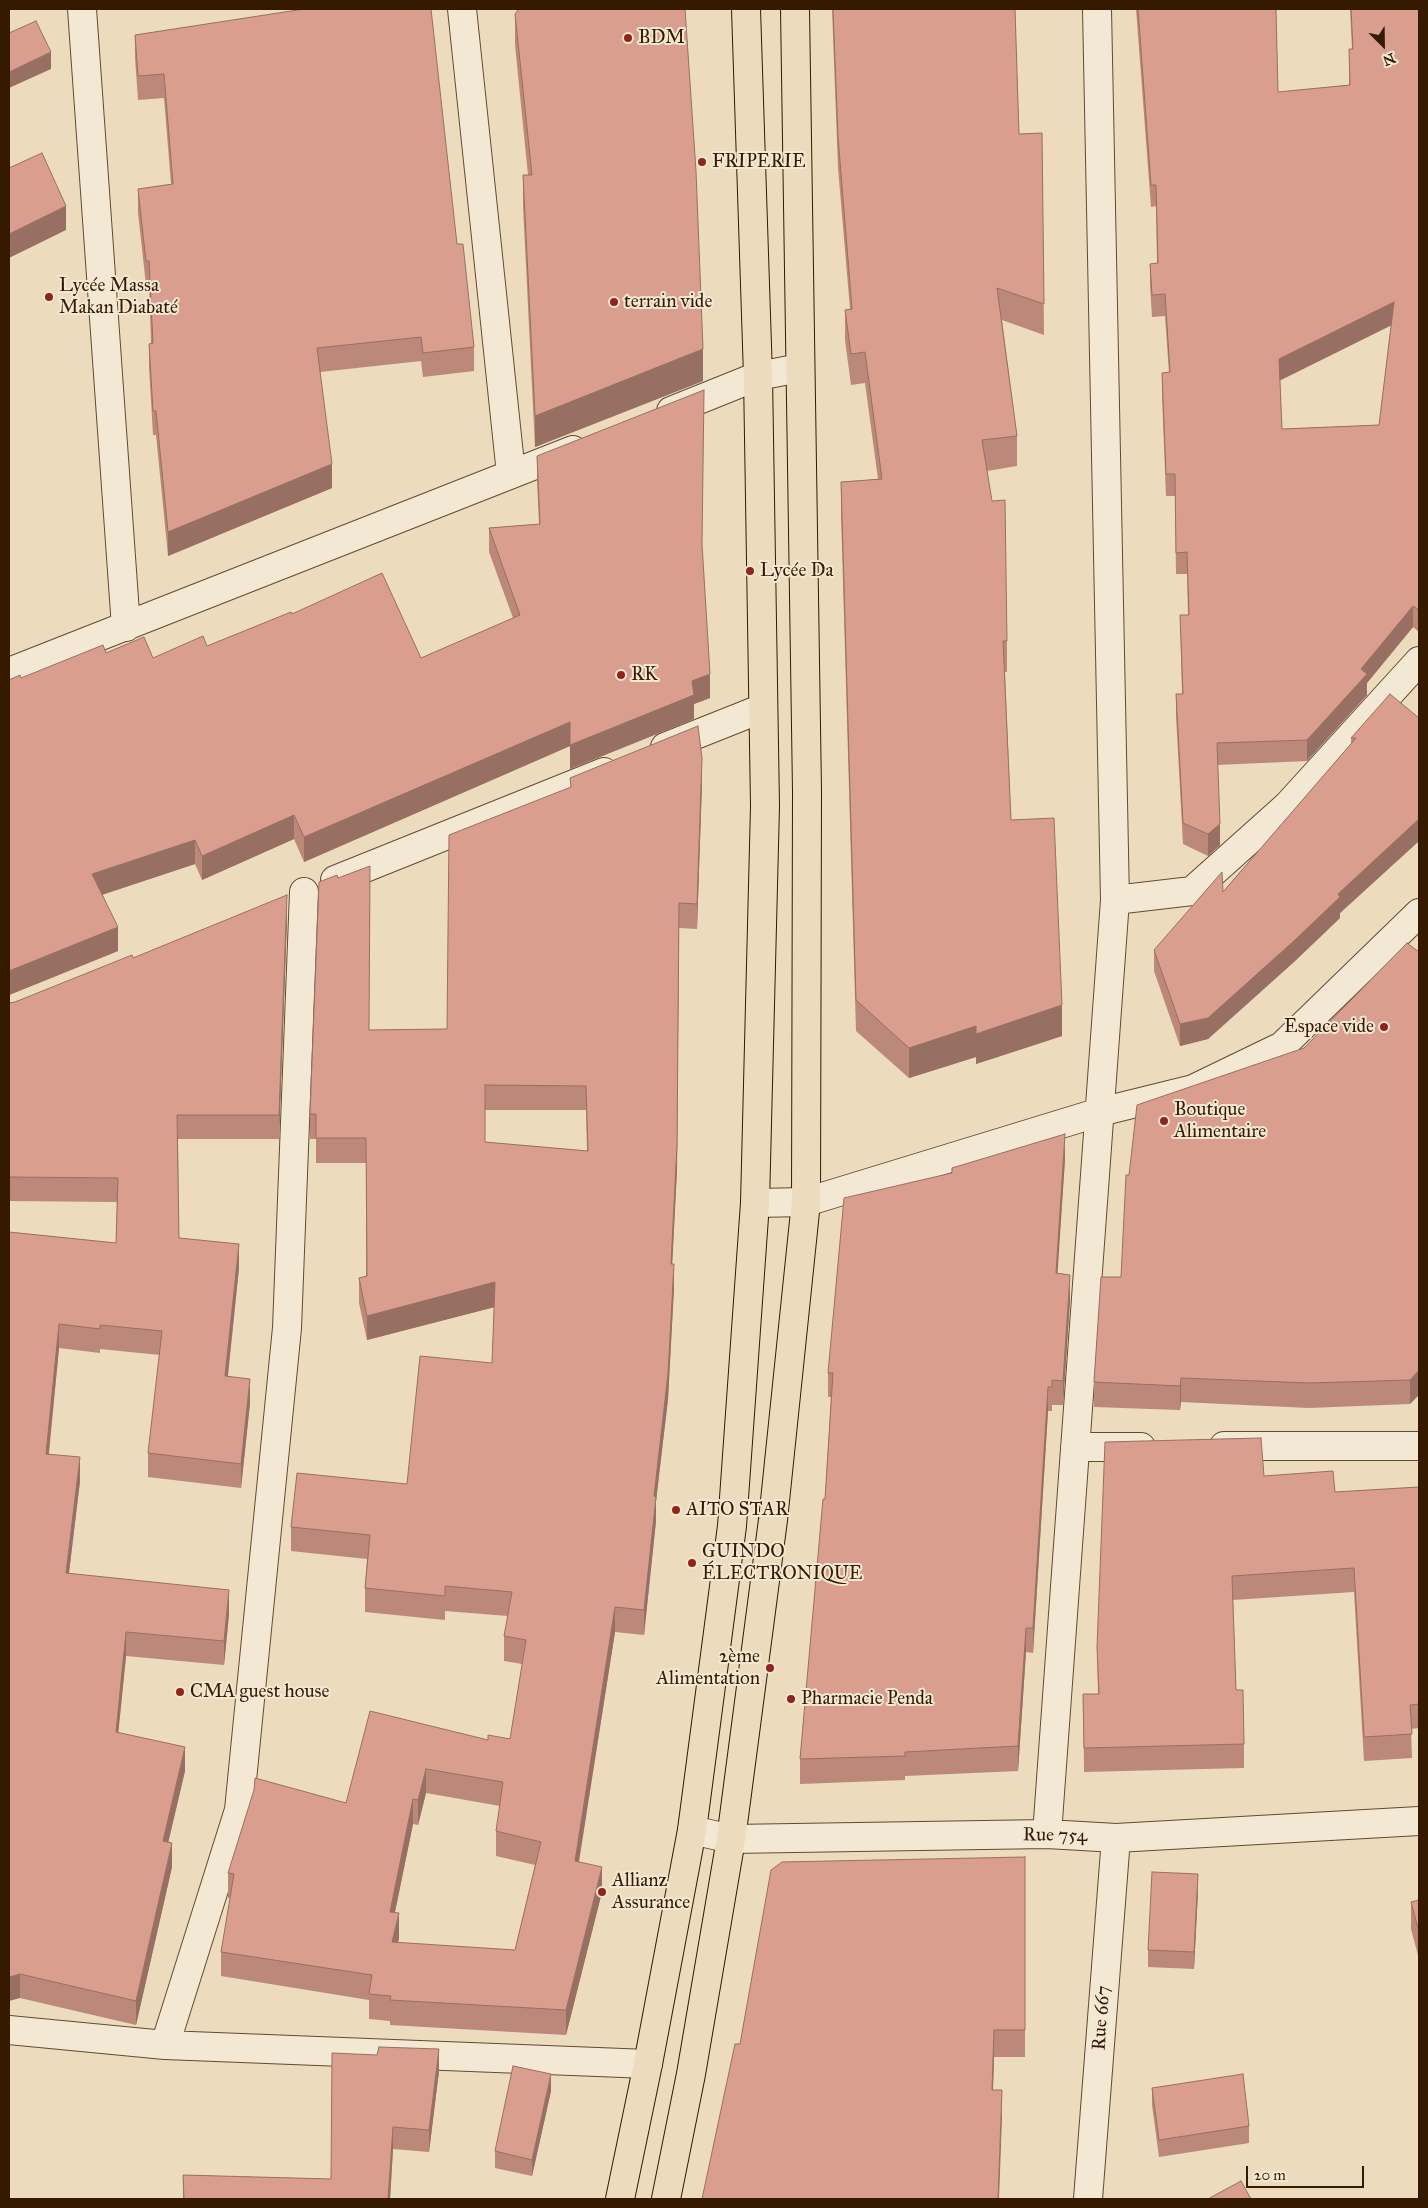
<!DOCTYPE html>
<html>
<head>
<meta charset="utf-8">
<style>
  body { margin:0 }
  #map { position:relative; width:1428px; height:2208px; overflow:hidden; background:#ecdbbd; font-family:"IM FELL Great Primer",serif }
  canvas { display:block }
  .frame { position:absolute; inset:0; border:10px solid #351a00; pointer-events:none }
  .north { position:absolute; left:1358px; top:20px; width:50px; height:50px; -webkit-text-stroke:4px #f3e8d4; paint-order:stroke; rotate:157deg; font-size:14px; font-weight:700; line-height:20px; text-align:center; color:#351a00 }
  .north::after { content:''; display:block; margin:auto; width:18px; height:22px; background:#351a00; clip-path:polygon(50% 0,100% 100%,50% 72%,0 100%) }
  .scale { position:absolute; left:1246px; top:2166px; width:118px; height:22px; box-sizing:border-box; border:2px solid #351a00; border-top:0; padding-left:6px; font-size:15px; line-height:18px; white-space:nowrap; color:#351a00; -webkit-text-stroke:4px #f3e8d4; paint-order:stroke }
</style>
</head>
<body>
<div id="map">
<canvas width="1428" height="2208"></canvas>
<div class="frame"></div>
<div class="north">N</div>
<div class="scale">20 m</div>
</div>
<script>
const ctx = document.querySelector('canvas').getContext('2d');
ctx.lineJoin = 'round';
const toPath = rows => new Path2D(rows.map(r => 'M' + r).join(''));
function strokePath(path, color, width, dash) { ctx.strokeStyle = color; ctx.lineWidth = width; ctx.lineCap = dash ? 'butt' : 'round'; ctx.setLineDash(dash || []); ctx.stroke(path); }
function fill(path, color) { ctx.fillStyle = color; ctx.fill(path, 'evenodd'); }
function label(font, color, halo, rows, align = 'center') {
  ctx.font = font + ' "IM FELL Great Primer",serif'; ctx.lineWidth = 4; ctx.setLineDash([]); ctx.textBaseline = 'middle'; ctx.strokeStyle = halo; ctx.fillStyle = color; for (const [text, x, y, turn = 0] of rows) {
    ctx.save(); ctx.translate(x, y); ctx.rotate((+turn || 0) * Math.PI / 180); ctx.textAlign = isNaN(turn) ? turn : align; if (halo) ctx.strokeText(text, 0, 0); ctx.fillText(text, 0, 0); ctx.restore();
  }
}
const street = toPath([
  [82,9,126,627],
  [462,9,511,474],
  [671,411,758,376,800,368],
  [9,672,573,450],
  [665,747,763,708],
  [335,880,604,772],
  [1115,900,1192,891,1287,806,1419,661],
  [755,1203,806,1202,1100,1112,1193,1089,1282,1046,1419,913],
  [1224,1446,1419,1446],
  [1075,1447,1141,1447],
  [692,1830,731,1839,1047,1834,1116,1838,1419,1821],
  [1047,1834,1115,900,1097,9],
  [9,2030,165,2045,648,2064],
  [165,2045,239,1810,287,1328,304,892],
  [1088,2199,1116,1838]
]);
const primary = toPath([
  [620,2199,648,2064,692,1830,732,1526,755,1203,765,806,758,376,746,9],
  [666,2199,691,2074,731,1839,773,1520,806,1202,807,791,795,9]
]);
strokePath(street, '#634a2f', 30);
strokePath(primary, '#351a00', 30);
strokePath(street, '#f3e8d4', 28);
strokePath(primary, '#ecdbbd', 28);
fill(toPath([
  [832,9,1015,9,1019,134,1042,133,1044,335,1002,320,1017,436,1017,466,987,471,1007,641,1007,672,1005,672,1011,820,1062,1036,976,1064,976,1057,909,1078,856,1031,841,513,841,482,878,479,865,383,851,385,845,340,845,310,850,309,838,168],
  [1136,9,1276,9,1278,92,1349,85,1349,49,1352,49,1350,9,1419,9,1419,632,1413,627,1367,683,1367,695,1307,761,1217,765,1220,845,1208,856,1183,844,1176,716,1176,694,1182,694,1180,615,1188,615,1187,574,1176,574,1175,496,1166,496,1162,394,1162,373,1169,373,1165,316,1152,317,1150,285,1150,264,1157,263,1156,206,1151,207],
  [1391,325,1379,425,1282,429,1280,380],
  [515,14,703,381,535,447,523,206,523,175,528,175,515,45],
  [135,35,457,244,474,347,474,371,423,377,421,361,320,372,332,488,168,556,156,435,153,435,149,367,149,344,151,343,149,285,146,285,138,213,138,189,171,184,164,98,138,100,135,58],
  [537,456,702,549,710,698,694,704,694,719,570,769,570,746,304,862,294,839,202,880,195,864,102,895,118,951,9,995,9,680,21,678,106,653,153,658,207,646,292,614,421,658,513,618,489,552,489,528,539,524,537,480],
  [1419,718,1419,841,1340,913,1340,918,1295,961,1208,1039,1180,1046,1154,971,1154,950,1223,892,1351,744,1351,738],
  [702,783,697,929,679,928,677,1170,672,1264,674,1288,668,1399,656,1501,656,1521,644,1635,615,1632,579,1862,602,1892,566,2035,390,2025,390,2021,369,2019,369,2000,221,1976,221,1952,230,1898,228,1898,228,1873,346,1803,488,1740,510,1739,522,1664,504,1661,504,1636,508,1616,445,1611,445,1620,365,1612,365,1588,367,1559,291,1551,291,1527,407,1484,492,1363,494,1307,367,1340,359,1303,359,1278,366,1276,366,1163,316,1163,316,1139,310,1139,310,1114,369,1030,447,1029],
  [485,1110,586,1110,587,1151,485,1142],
  [426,1793,500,1806,496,1831,496,1856,535,1865,515,1950,398,1943,399,1938,395,1912,413,1824,418,1825],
  [287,919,279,1139,178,1139,179,1238,239,1268,228,1376,250,1403,241,1488,148,1477,148,1453,160,1355,100,1349,100,1353,59,1348,49,1454,80,1481,69,1573,229,1614,224,1665,126,1656,118,1733,185,1771,168,1842,172,1867,136,2025,20,1998,9,1232,116,1243,117,1202,9,1201,9,1003,15,1002,133,958],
  [1419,952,1410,1404,1309,1408,1181,1402,1180,1410,1094,1407,1094,1382,1121,1277,1129,1175,1304,1048],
  [1065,1159,1057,1273,1070,1300,1063,1405,1052,1405,1052,1411,1048,1411,1033,1653,1026,1652,1018,1771,905,1776,905,1780,800,1784,800,1759,825,1499,831,1397,828,1397,828,1373],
  [1264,1476,1335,1492,1419,1487,1419,1728,1411,1729,1412,1758,1364,1761,1354,1592,1233,1600,1236,1690,1244,1744,1244,1768,1084,1772,1083,1694,1098,1694,1097,1647],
  [1025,1857,1025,2057,994,2057,993,2090,1002,2117,740,2044],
  [1198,1891,1194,1969,1148,1967,1148,1950],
  [1419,1900,1419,1959,1411,1929,1411,1902],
  [439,2071,429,2152,393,2149,390,2199,183,2199,183,2175,331,2179],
  [1152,2088,1249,2126,1249,2143,1159,2157,1152,2105],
  [551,2091,532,2176,495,2168,495,2151]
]), '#bb887a');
fill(toPath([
  [51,52,51,69,9,88,9,72],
  [66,206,66,230,9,258,9,234],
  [1394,302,1394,324,1279,381,1279,359],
  [703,349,703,381,535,447,535,416],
  [332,464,332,488,168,556,168,532],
  [1413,606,1413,627,1367,683,1367,695,1307,761,1307,740,1361,669],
  [710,674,710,698,694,704,694,719,570,769,570,745,692,681],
  [570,722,570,746,304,862,304,837],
  [702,758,702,783,697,929,697,904],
  [294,815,294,839,202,880,202,856],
  [1419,819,1419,841,1340,913,1340,918,1295,961,1208,1039,1180,1046,1180,1024,1338,894],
  [1220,824,1220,845,1208,856,1208,834],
  [195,840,195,864,92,898,92,874],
  [287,895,287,919,279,1139,279,1115],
  [679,903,677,1170,671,1288,671,1264],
  [118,927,118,951,9,995,9,971],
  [1062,1005,1062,1036,976,1064,976,1057,909,1078,909,1048,976,1026],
  [1065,1134,1065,1159,1056,1297,1056,1273],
  [239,1244,239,1268,225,1400,225,1376],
  [674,1264,674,1288,668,1399,656,1501,656,1521,644,1635,644,1610],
  [1070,1275,1070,1300,1063,1405,1063,1381],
  [495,1282,495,1307,367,1340,367,1316],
  [59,1324,59,1348,46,1478,46,1454],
  [1419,1370,1419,1395,1410,1404,1410,1380],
  [1181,1378,1181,1402,1180,1410,1180,1386],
  [250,1379,250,1403,241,1488,241,1464],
  [1048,1387,1048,1411,1033,1653,1033,1628],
  [80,1457,80,1481,66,1597,66,1573],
  [229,1590,229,1614,224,1665,224,1641],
  [615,1607,615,1632,575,1885,575,1861],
  [1026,1628,1026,1652,1018,1771,1018,1746],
  [126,1632,126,1656,116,1756,116,1732],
  [185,1747,185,1771,163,1865,163,1841],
  [426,1769,426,1793,418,1825,418,1800],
  [413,1799,413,1824,390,1936,390,1912],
  [172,1843,172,1867,136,2025,136,2001],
  [602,1867,602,1892,566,2035,566,2010],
  [1198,1874,1198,1891,1194,1969,1194,1952],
  [399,1913,399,1938,392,1967,392,1942],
  [20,1974,20,1998,9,2001,9,1977],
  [994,2030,994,2057,992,2117,992,2090],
  [439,2049,439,2071,429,2152,429,2130],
  [551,2074,551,2091,532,2176,532,2160],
  [1002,2090,1002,2117,999,2199,998,2199],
  [393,2127,393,2149,390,2199,388,2199]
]), '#986f63');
const building = toPath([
  [304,9,431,9,457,244,463,244,474,347,423,353,421,337,317,348,332,464,168,532,156,411,153,411,149,344,153,343,149,261,146,261,138,189,173,184,164,74,138,76,135,35,304,9],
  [519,9,685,9,696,171,703,349,535,416,523,175,532,175,515,14,519,9],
  [833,9,1015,9,1019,134,1042,133,1044,304,997,288,1017,436,982,440,992,501,1005,500,1007,641,1003,641,1011,820,1054,818,1062,1005,976,1034,976,1026,909,1048,856,1000,841,482,882,479,865,352,851,354,845,310,852,309,838,137,833,9],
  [1138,9,1276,9,1278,92,1350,85,1349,49,1353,49,1351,9,1419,9,1419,610,1413,606,1361,669,1367,674,1307,740,1217,743,1220,824,1208,834,1183,823,1176,694,1183,694,1180,615,1189,615,1187,552,1176,553,1175,474,1166,474,1162,373,1170,372,1165,294,1152,295,1150,264,1158,263,1156,185,1151,185,1138,9],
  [1394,302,1379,425,1282,429,1279,359,1394,302],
  [36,21,51,52,9,72,9,33,36,21],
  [42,153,66,206,9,234,9,168,42,153],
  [704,390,702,544,710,674,692,681,694,695,570,745,570,722,304,837,294,815,202,856,195,840,92,874,118,927,9,971,9,680,20,675,21,678,103,645,106,653,144,637,153,658,203,636,207,646,291,612,292,614,382,573,421,658,520,615,489,528,540,524,537,456,704,390],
  [1390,694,1419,718,1419,819,1338,894,1340,897,1295,940,1208,1018,1180,1024,1154,950,1222,872,1223,892,1356,738,1351,738,1390,694],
  [698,726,702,758,697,904,679,903,677,1145,671,1264,674,1264,668,1374,654,1496,656,1497,644,1610,615,1607,575,1861,602,1867,566,2010,390,2000,391,1996,369,1994,372,1975,221,1952,234,1874,228,1873,254,1790,255,1778,346,1803,370,1711,488,1740,488,1735,510,1739,526,1640,504,1636,512,1592,445,1586,445,1596,365,1588,370,1535,291,1527,297,1473,407,1484,420,1356,492,1363,495,1282,367,1316,359,1278,367,1276,366,1138,316,1138,316,1114,310,1114,319,882,337,875,338,878,370,866,369,1030,447,1029,449,835,571,787,570,778,698,726],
  [485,1085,586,1086,588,1151,485,1142,485,1085],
  [426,1769,503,1782,496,1831,541,1842,515,1950,392,1942,399,1913,390,1912,413,1799,418,1800,426,1769],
  [287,895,279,1115,177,1115,179,1238,239,1244,225,1376,250,1379,241,1464,148,1453,162,1331,100,1325,100,1329,59,1324,46,1454,80,1457,66,1573,229,1590,224,1641,126,1632,116,1732,185,1747,163,1841,172,1843,136,2001,20,1974,9,1977,9,1232,116,1243,118,1178,9,1177,9,1003,15,1002,132,955,133,958,287,895],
  [1407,943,1419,952,1419,1370,1410,1380,1309,1383,1181,1378,1180,1386,1094,1382,1101,1277,1121,1277,1126,1175,1129,1175,1137,1105,1304,1048,1407,943],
  [1065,1134,1056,1273,1070,1275,1063,1381,1052,1380,1052,1387,1048,1387,1033,1628,1026,1628,1018,1746,905,1752,905,1756,800,1759,823,1499,825,1499,833,1373,828,1373,844,1198,952,1173,952,1168,1065,1134],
  [1261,1438,1264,1476,1333,1471,1335,1492,1419,1487,1419,1704,1410,1705,1412,1734,1364,1737,1354,1568,1232,1576,1236,1690,1243,1690,1244,1744,1084,1748,1083,1694,1099,1694,1097,1647,1105,1442,1261,1438],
  [1025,1857,1025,2030,994,2030,992,2090,1002,2090,998,2199,702,2199,735,2044,740,2044,771,1870,782,1862,1025,1857],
  [1152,1872,1198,1874,1194,1952,1148,1950,1152,1872],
  [1419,1900,1419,1932,1411,1902,1419,1900],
  [379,2047,439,2049,429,2130,393,2127,388,2199,184,2199,183,2175,331,2179,332,2053,377,2055,379,2047],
  [513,2066,551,2074,532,2160,495,2151,513,2066],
  [1243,2074,1249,2126,1159,2140,1152,2088,1243,2074],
  [1241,2181,1251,2199,1208,2199,1241,2181]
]);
fill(building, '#d99e8e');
strokePath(building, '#986f63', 1);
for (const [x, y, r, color] of [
  [628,38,5,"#8f2418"],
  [702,162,5,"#8f2418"],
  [49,297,5,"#8f2418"],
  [614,302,5,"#8f2418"],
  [750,571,5,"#8f2418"],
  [621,675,5,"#8f2418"],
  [1384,1027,5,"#8f2418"],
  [1164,1121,5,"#8f2418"],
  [676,1510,5,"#8f2418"],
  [692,1563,5,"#8f2418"],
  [770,1668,5,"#8f2418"],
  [180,1692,5,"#8f2418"],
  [791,1699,5,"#8f2418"],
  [602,1892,5,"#8f2418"]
]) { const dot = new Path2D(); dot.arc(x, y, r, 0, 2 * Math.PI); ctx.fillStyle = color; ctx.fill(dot); strokePath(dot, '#f3e8d4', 2); }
label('19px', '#351a00', '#f3e8d4', [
  ["BDM",638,38],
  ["FRIPERIE",712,162],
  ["Lycée Massa",59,286],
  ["Makan Diabaté",59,308],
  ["terrain vide",624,302],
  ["Lycée Da",760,571],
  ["RK",631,675],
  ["Espace vide",1374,1027,"right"],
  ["Boutique",1174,1110],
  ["Alimentaire",1174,1132],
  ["AITO STAR",686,1510],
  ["GUINDO",702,1552],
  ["ÉLECTRONIQUE",702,1574],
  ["2ème",760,1657,"right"],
  ["Alimentation",760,1679,"right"],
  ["CMA guest house",190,1692],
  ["Pharmacie Penda",801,1699],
  ["Allianz",612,1881],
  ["Assurance",612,1903]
], 'left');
label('19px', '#351a00', '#f3e8d4', [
  ["Rue 754",1055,1836,1],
  ["Rue 667",1102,2018,-86]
]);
</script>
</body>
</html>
